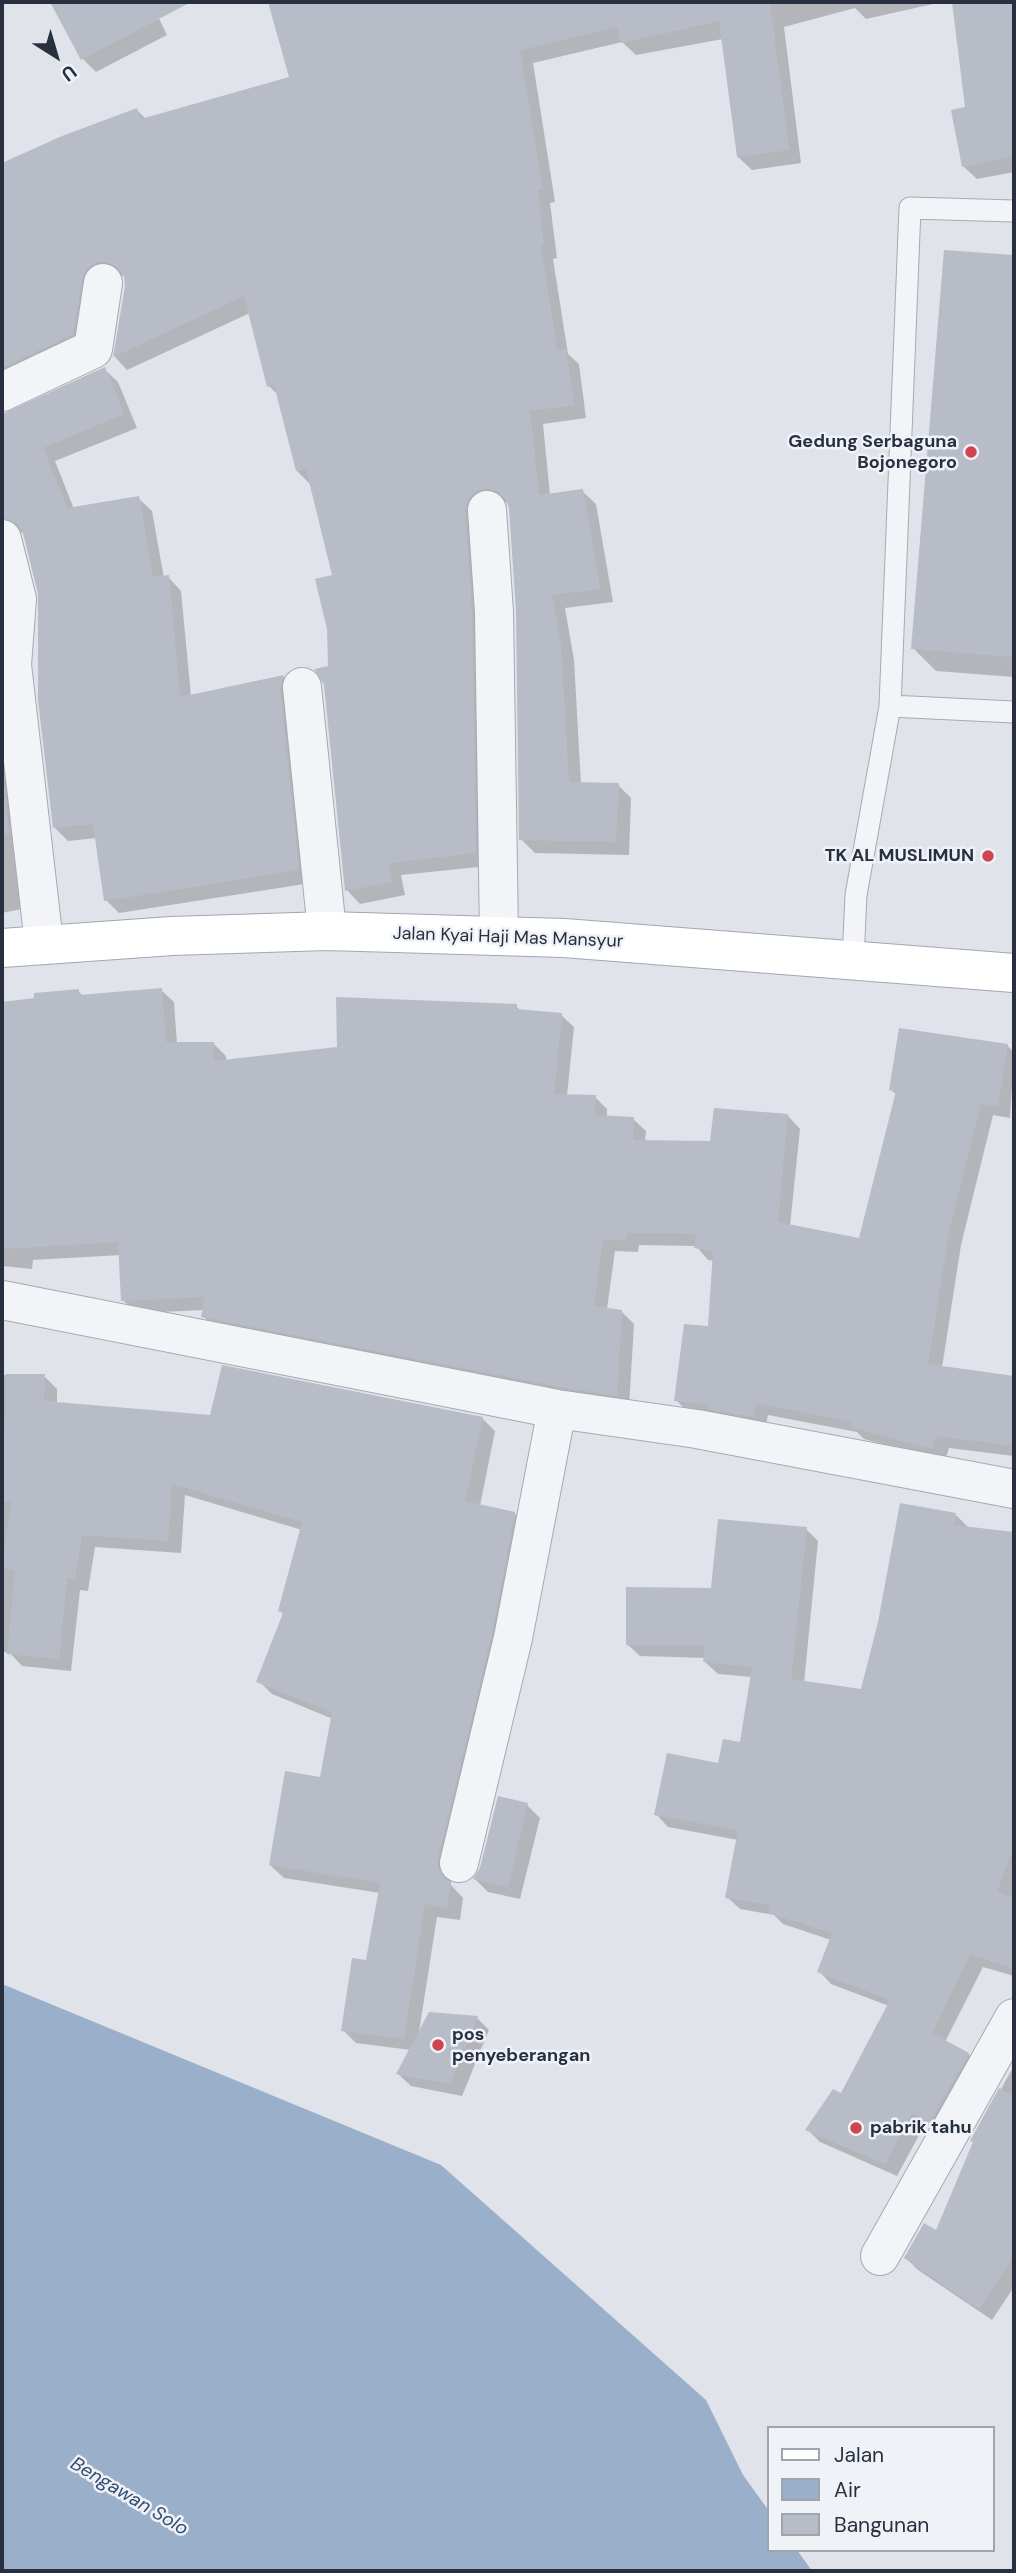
<!DOCTYPE html>
<html>
<head>
<meta charset="utf-8">
<style>
  body { margin:0 }
  #map { position:relative; width:1016px; height:2573px; overflow:hidden; background:#e0e3e9; font-family:"DM Sans",sans-serif }
  canvas { display:block }
  .frame { position:absolute; inset:0; border:4px solid #283040; pointer-events:none }
  .legend { position:absolute; left:767px; top:2426px; width:228px; height:126px; box-sizing:border-box; background:#eff2f6; border:2px solid #9fa4ad; margin:0; padding:9px 12px; list-style:none; font-size:21px; color:#283040 }
  .legend li { display:flex; align-items:center; gap:14px; height:35px }
  .legend b { width:35px; border:2px solid #9fa4ad }
  .north { position:absolute; left:21px; top:21px; width:70px; height:70px; -webkit-text-stroke:5px #eff2f6; paint-order:stroke; rotate:143deg; font-size:19px; font-weight:700; line-height:28px; text-align:center; color:#283040 }
  .north::after { content:''; display:block; margin:auto; width:24px; height:32px; background:#283040; clip-path:polygon(50% 0,100% 100%,50% 72%,0 100%) }
</style>
</head>
<body>
<div id="map">
<canvas width="1016" height="2573"></canvas>
<div class="frame"></div>
<ul class="legend">
<li><b style="height:9px;background:#fff"></b>Jalan</li>
<li><b style="height:19px;background:#9aafc9"></b>Air</li>
<li><b style="height:19px;background:#b7bcc6"></b>Bangunan</li>
</ul>
<div class="north">U</div>
</div>
<script>
const ctx = document.querySelector('canvas').getContext('2d');
ctx.lineJoin = 'round';
function fill(path, color) { ctx.fillStyle = color; ctx.fill(path, 'evenodd'); }
const toPath = rows => new Path2D(rows.map(r => 'M' + r).join(''));
function strokePath(path, color, width, dash) { ctx.strokeStyle = color; ctx.lineWidth = width; ctx.lineCap = dash ? 'butt' : 'round'; ctx.setLineDash(dash || []); ctx.stroke(path); }
function label(font, color, halo, rows, align = 'center') {
  ctx.font = font + ' "DM Sans",sans-serif'; ctx.lineWidth = 5; ctx.setLineDash([]); ctx.textBaseline = 'middle'; ctx.strokeStyle = halo; ctx.fillStyle = color; for (const [text, x, y, turn = 0] of rows) {
    ctx.save(); ctx.translate(x, y); ctx.rotate((+turn || 0) * Math.PI / 180); ctx.textAlign = isNaN(turn) ? turn : align; if (halo) ctx.strokeText(text, 0, 0); ctx.fillText(text, 0, 0); ctx.restore();
  }
}
fill(toPath([
  [2,1984,441,2165,706,2400,743,2475,769,2511,769,2550,797,2550,812,2571,2,2571]
]), '#9aafc9');
fill(toPath([
  [52,2,151,2,167,35,96,72,83,59],
  [269,2,942,2,866,19,855,8,784,27,801,163,752,170,738,157,723,39,636,55,622,42,533,63,555,202,550,203,557,258,553,259,568,354,579,364,586,418,543,424,550,495,582,491,596,504,613,602,565,608,574,660,581,784,618,785,631,798,629,855,535,853,521,839,518,612,509,503,499,501,488,866,401,875,405,895,360,904,347,890,330,668,334,576,311,485,297,471,278,395,269,386,250,313,127,370,115,357,126,286,125,276,109,275,86,347,2,389,2,164,137,110,146,119,291,79],
  [953,2,1014,2,1014,172,977,179,963,166,967,108],
  [945,252,1014,257,1014,677,936,671,913,648],
  [104,369,118,382,137,428,55,461,74,509,138,498,152,511,164,578,168,577,181,591,191,696,284,677,297,690,311,883,119,913,106,900,97,838,68,841,54,827,40,594,25,533,10,531,2,536,2,415,11,414],
  [2,718,32,907,2,913],
  [161,990,174,1002,177,1044,213,1043,226,1056,226,1062,339,1049,516,1006,521,1011,561,1015,574,1027,567,1096,595,1097,607,1109,607,1117,633,1119,646,1131,645,1142,712,1143,788,1116,800,1129,790,1226,861,1241,897,1095,891,1090,1007,1045,1014,1053,1010,1118,993,1115,961,1245,942,1368,1014,1378,1014,1456,949,1448,945,1461,864,1439,857,1432,768,1415,765,1429,688,1412,676,1400,710,1328,714,1261,708,1260,696,1246,639,1245,638,1252,615,1251,607,1309,622,1312,634,1324,629,1407,216,1329,203,1316,204,1310,136,1313,123,1300,121,1255,33,1260,32,1269,2,1266,2,1004,78,991,84,997],
  [2,1375,44,1376,57,1389,57,1404,211,1417,482,1418,495,1431,480,1506,514,1513,527,1526,450,1872,451,1885,463,1898,460,1920,437,1917,419,2032,477,2018,489,2030,462,2096,411,2086,398,2074,411,2050,356,2043,343,2030,368,1962,380,1893,284,1878,270,1865,322,1779,333,1719,272,1694,259,1681,284,1615,280,1610,302,1530,185,1495,181,1553,95,1547,88,1591,80,1590,71,1671,22,1666,10,1653,2,1652],
  [956,1515,969,1528,1014,1534,1014,1976,983,1967,945,2042,968,2054,981,2066,943,2133,925,2124,897,2176,820,2142,808,2130,842,2096,889,2006,831,1984,819,1971,831,1940,783,1924,774,1915,740,1909,727,1897,738,1840,668,1827,656,1814,741,1744,752,1677,718,1674,705,1662,706,1658,640,1656,627,1644,806,1529,818,1541,804,1683,863,1691],
  [527,1805,540,1818,520,1899,488,1892,475,1879],
  [1014,2066,1014,2287,992,2320,918,2270,906,2258,937,2233,975,2143,972,2140]
]), '#0003');
fill(toPath([
  [50,2,191,2,81,60],
  [268,2,770,2,789,150,737,157,719,21,621,43,617,27,520,50,543,189,538,190,544,245,541,246,557,350,566,349,574,405,530,411,539,495,583,489,600,589,552,595,561,645,569,782,619,783,616,842,519,840,516,611,509,508,505,498,497,491,486,488,475,492,468,500,465,511,472,613,476,853,389,863,392,882,345,891,324,685,314,669,328,666,327,629,315,579,332,575,306,469,296,471,274,385,267,387,244,296,113,357,125,286,124,276,116,266,107,262,96,262,86,269,82,279,73,334,2,368,2,163,62,136,137,108,141,119,289,77],
  [952,2,1014,2,1014,156,962,167,951,110,965,107],
  [944,250,1014,255,1014,657,911,649],
  [105,367,124,414,43,448,67,508,139,496,153,577,169,575,180,697,284,675,280,689,299,870,104,901,93,824,53,828,38,700,38,594,23,533,17,523,2,518,2,414],
  [2,767,9,833,2,834],
  [162,988,166,1042,214,1042,214,1061,337,1047,336,997,517,1004,516,1009,562,1013,554,1094,596,1095,595,1115,634,1117,633,1140,710,1141,714,1108,788,1114,778,1222,859,1238,896,1091,889,1090,899,1028,1008,1044,998,1106,981,1104,949,1232,928,1364,1014,1376,1014,1446,936,1436,933,1449,850,1427,851,1422,756,1403,753,1417,707,1409,708,1404,674,1401,684,1324,708,1326,713,1251,694,1248,696,1234,627,1233,627,1241,603,1239,594,1306,622,1310,617,1396,561,1387,201,1317,205,1297,121,1301,118,1242,2,1249,2,1002,34,998,34,993,79,989,79,995],
  [222,1365,483,1417,465,1501,515,1512,492,1633,438,1858,438,1870,451,1883,447,1908,425,1904,404,2039,341,2031,352,1958,366,1960,380,1883,269,1865,285,1771,320,1777,332,1712,256,1682,283,1613,278,1611,302,1522,172,1484,168,1541,82,1535,75,1579,67,1578,59,1659,7,1654,15,1570,2,1568,11,1502,3,1502,6,1374,45,1374,44,1401,210,1415],
  [900,1503,956,1513,954,1525,1014,1532,1014,1846,997,1891,1014,1899,1014,1968,970,1955,932,2033,969,2053,930,2122,912,2113,885,2164,805,2130,833,2089,841,2093,890,2000,817,1972,832,1933,768,1913,771,1905,725,1898,738,1830,654,1815,667,1753,718,1763,723,1739,740,1742,752,1667,703,1662,705,1646,626,1645,626,1587,711,1588,718,1519,807,1527,791,1679,861,1689,878,1622],
  [498,1796,528,1803,508,1887,473,1879,480,1868],
  [429,2012,478,2016,450,2084,396,2074],
  [999,2088,1014,2097,1014,2256,979,2309,904,2258,924,2223,936,2230,973,2142,970,2141]
]), '#b7bcc6');
const service = toPath([
  [890,706,910,208,1014,211],
  [853,960,856,895,890,706,1014,712]
]);
const minor = toPath([
  [2,392,93,349,103,283],
  [487,510,494,612,499,936],
  [2,539,17,599,12,665,44,943],
  [302,687,327,931],
  [2,1300,557,1409,697,1429,1014,1489],
  [459,1863,513,1638,557,1409],
  [880,2256,1014,2018]
]);
const primary = toPath([
  [2,948,172,936,327,931,564,938,1014,973]
]);
strokePath(service, '#a5aab3', 23);
strokePath(minor, '#a5aab3', 40);
strokePath(primary, '#9fa7b5', 40);
strokePath(service, '#f3f4f7', 21);
strokePath(minor, '#f3f4f7', 38);
strokePath(primary, '#fff', 38);
for (const [x, y, r, color] of [
  [971,452,7,"#cf4451"],
  [988,856,7,"#cf4451"],
  [438,2045,7,"#cf4451"],
  [856,2128,7,"#cf4451"]
]) { const dot = new Path2D(); dot.arc(x, y, r, 0, 2 * Math.PI); ctx.fillStyle = color; ctx.fill(dot); strokePath(dot, '#eff2f6', 2.5); }
label('bold 18px', '#283040', '#eff2f6', [
  ["Gedung Serbaguna",957,442],
  ["Bojonegoro",957,463],
  ["TK AL MUSLIMUN",974,856],
  ["pos",452,2035,"left"],
  ["penyeberangan",452,2056,"left"],
  ["pabrik tahu",870,2128,"left"]
], 'right');
label('18px', '#283040', '#eff2f6', [
  ["Jalan Kyai Haji Mas Mansyur",508,938,2]
]);
label('italic 19px', '#324c75', '#eff2f6', [
  ["Bengawan Solo",129,2497,31]
]);
</script>
</body>
</html>
